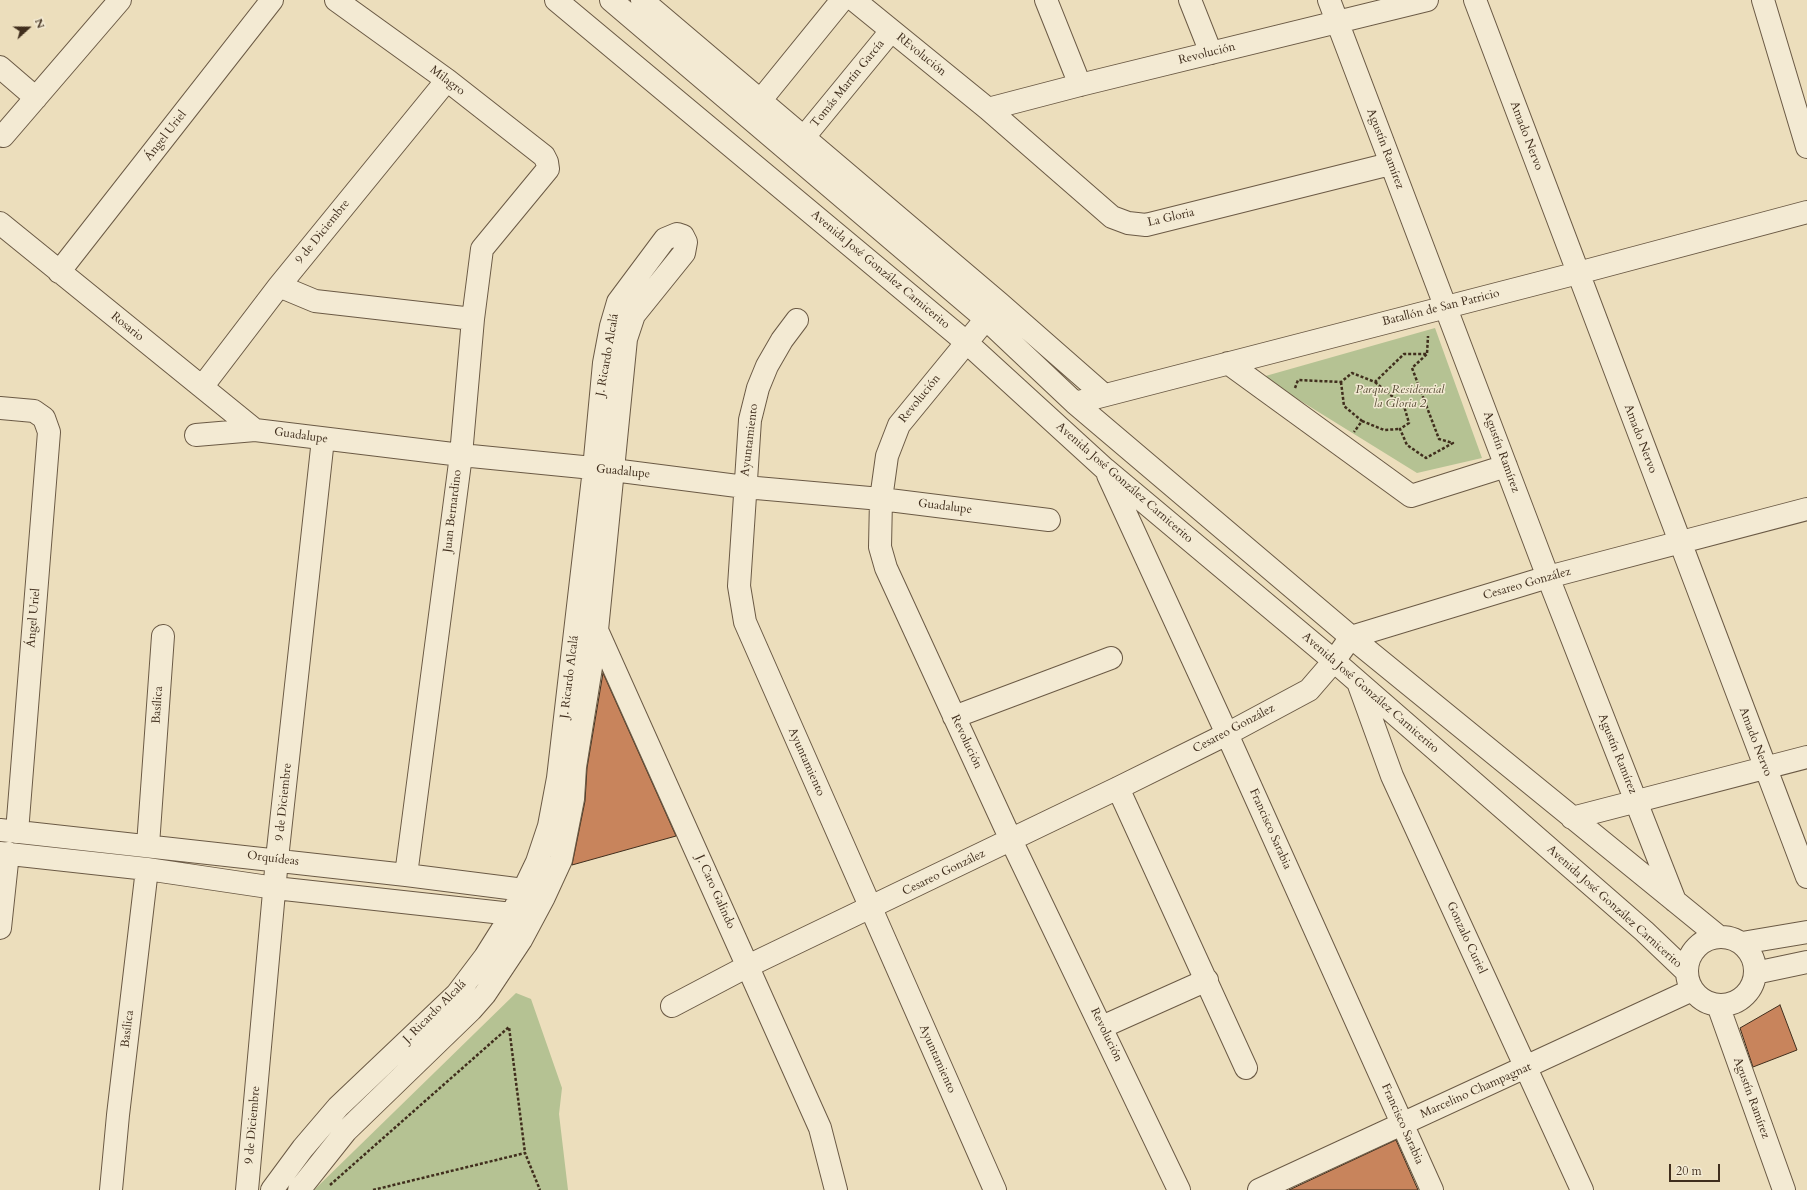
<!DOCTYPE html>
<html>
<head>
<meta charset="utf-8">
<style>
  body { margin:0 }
  #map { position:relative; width:1807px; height:1190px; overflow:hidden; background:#ecdebc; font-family:Cardo,serif }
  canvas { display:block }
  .north { position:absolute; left:8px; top:8px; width:40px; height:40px; -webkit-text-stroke:3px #f3ead3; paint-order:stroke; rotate:69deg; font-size:11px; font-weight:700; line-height:16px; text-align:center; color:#402e1d }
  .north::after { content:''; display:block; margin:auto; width:14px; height:18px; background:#402e1d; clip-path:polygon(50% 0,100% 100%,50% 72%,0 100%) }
  .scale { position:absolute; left:1669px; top:1164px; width:51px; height:18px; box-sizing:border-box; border:2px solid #402e1d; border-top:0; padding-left:5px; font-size:12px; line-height:14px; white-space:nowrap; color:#402e1d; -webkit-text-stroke:3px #f3ead3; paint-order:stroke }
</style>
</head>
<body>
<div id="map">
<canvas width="1807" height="1190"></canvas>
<div class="north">N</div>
<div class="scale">20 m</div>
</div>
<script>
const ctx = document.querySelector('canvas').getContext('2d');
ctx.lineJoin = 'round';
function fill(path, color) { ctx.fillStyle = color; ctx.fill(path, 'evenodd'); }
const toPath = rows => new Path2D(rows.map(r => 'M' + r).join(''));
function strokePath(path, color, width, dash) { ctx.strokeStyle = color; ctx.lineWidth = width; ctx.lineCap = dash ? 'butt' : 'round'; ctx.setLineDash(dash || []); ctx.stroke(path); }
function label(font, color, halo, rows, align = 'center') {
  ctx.font = font + ' Cardo,serif'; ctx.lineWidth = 3; ctx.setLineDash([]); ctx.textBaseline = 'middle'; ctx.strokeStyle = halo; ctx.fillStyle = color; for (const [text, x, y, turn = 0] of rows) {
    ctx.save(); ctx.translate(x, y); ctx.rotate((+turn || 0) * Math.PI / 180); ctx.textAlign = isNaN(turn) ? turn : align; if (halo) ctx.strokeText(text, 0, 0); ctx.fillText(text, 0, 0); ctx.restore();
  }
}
fill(toPath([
  [1435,328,1482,458,1417,473,1262,377],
  [516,993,531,999,562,1088,559,1114,568,1190,314,1190]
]), '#b5c293');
const building = toPath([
  [603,673,676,836,572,865,585,801,587,768,603,673],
  [1780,1005,1797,1050,1753,1067,1740,1028,1780,1005],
  [1396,1140,1418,1190,1289,1190,1396,1140]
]);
fill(building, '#c8845c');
strokePath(building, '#402e1d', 1);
const minor = toPath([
  [336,0,447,80,544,156,547,162,548,169,482,249,473,319,461,455,406,875],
  [556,0,966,342,1105,469,1334,661,1644,931,1687,972],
  [611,0,986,319,1075,403,1351,637,1718,936],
  [642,0,999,303,1104,395],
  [854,0,988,109,1112,217,1128,223,1146,225,1390,164],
  [1046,0,1080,85],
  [1190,0,1211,53],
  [1329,0,1548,577,1675,901],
  [1475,0,1807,877],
  [1763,0,1807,147],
  [0,67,36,98],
  [746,104,760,101,842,0],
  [988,109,1080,85,1427,0],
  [3,136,120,0],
  [804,137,891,31],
  [0,223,255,430],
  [59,272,272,0],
  [279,286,315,301,473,319],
  [999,303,899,425,887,456,881,499,880,547,886,568,1011,840,1179,1190],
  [797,320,782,340,767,366,758,388,750,420,739,586,745,622,995,1190],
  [1228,363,1411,496,1506,466],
  [202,387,279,286,447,80],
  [1075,403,1578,273,1807,212],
  [0,408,34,411,44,418,49,432,17,832],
  [196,435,255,430,461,455,613,470,745,487,881,499,1049,520],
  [1108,475,1227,734,1432,1190],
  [596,628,820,1128,836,1190],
  [1359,685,1392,776,1582,1190],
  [954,717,1111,658],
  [1118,788,1246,1068],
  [1572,818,1807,757],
  [0,830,406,875,524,890,538,894],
  [148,845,163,636],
  [0,853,147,869,275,888,512,914,524,918],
  [0,928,8,853],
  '1687 971a34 34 0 1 1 68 0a34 34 0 1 1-68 0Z',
  [1742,943,1807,932],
  [1755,973,1807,962],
  [1718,1005,1784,1190],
  [672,1006,748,966,1118,788,1227,734,1309,690,1334,661,1351,637,1548,577,1807,509],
  [1102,1027,1207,980],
  [111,1190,118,1115,147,869],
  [247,1190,277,859,323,439],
  [272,1190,303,1148,338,1107,457,994,485,957,512,914,537,862,549,826,558,778,594,469,604,363,611,326,618,302,665,239,677,234,683,236,686,242,684,253,634,315,626,339,597,630,575,767,573,799,561,860,544,897,521,940,485,994,471,1010,346,1131,299,1190],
  [1259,1190,1692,990]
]);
strokePath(minor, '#6b5a45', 24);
strokePath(toPath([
  [1341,382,1344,406,1362,421,1354,432],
  [1375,382,1404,406,1409,423,1400,429,1407,445,1426,458,1453,443,1439,439,1412,368,1427,354],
  [1295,388,1298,380,1341,382,1352,373,1375,382,1404,354,1427,354,1428,336],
  [1362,421,1384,430,1400,429],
  [330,1185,509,1027,525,1153],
  [373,1190,525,1153,540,1190]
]), '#402e1d', 2.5, [3, 2]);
strokePath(minor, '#f3ead3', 22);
label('12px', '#402e1d', '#f3ead3', [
  ["Revolución",1207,54,-14],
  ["REvolución",921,55,39],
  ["Milagro",447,81,37],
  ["Tomás Martín García",848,84,-51],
  ["Ángel Uriel",166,136,-52],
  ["Amado Nervo",1526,136,69],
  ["Agustín Ramírez",1385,149,69],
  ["La Gloria",1171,218,-13],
  ["9 de Diciembre",323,232,-51],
  ["Avenida José González Carnicerito",880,270,40],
  ["Batallón de San Patricio",1441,308,-14],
  ["Rosario",127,327,39],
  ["J. Ricardo Alcalá",608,355,-80],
  ["Revolución",920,399,-51],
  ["Guadalupe",301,436,8],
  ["Amado Nervo",1640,439,69],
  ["Ayuntamiento",750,440,-83],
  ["Agustín Ramírez",1501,452,70],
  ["Guadalupe",623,472,6],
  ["Avenida José González Carnicerito",1124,483,41],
  ["Guadalupe",945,507,7],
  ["Juan Bernardino",453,511,-83],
  ["Cesareo González",1527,584,-16],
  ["Ángel Uriel",34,618,-85],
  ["J. Ricardo Alcalá",570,677,-83],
  ["Avenida José González Carnicerito",1370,693,41],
  ["Basílica",158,705,-86],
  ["Cesareo González",1234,729,-28],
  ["Revolución",966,742,65],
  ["Amado Nervo",1755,742,69],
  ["Agustín Ramírez",1617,754,68],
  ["Ayuntamiento",806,762,66],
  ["9 de Diciembre",284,802,-84],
  ["Francisco Sarabia",1270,829,66],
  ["Orquídeas",273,859,7],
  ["Cesareo González",944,873,-26],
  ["J. Caro Galindo",715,892,66],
  ["Avenida José González Carnicerito",1614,907,42],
  ["Gonzalo Curiel",1466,938,65],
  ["J. Ricardo Alcalá",435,1012,-45],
  ["Basílica",128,1029,-83],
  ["Revolución",1106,1035,64],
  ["Ayuntamiento",937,1059,66],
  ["Marcelino Champagnat",1476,1091,-24],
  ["Agustín Ramírez",1751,1098,70],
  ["Francisco Sarabia",1402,1124,66],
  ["9 de Diciembre",253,1125,-85]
]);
label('italic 12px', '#574c35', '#f3ead3', [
  ["Parque Residencial",1400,390],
  ["la Gloria 2",1400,404]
]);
</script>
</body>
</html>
